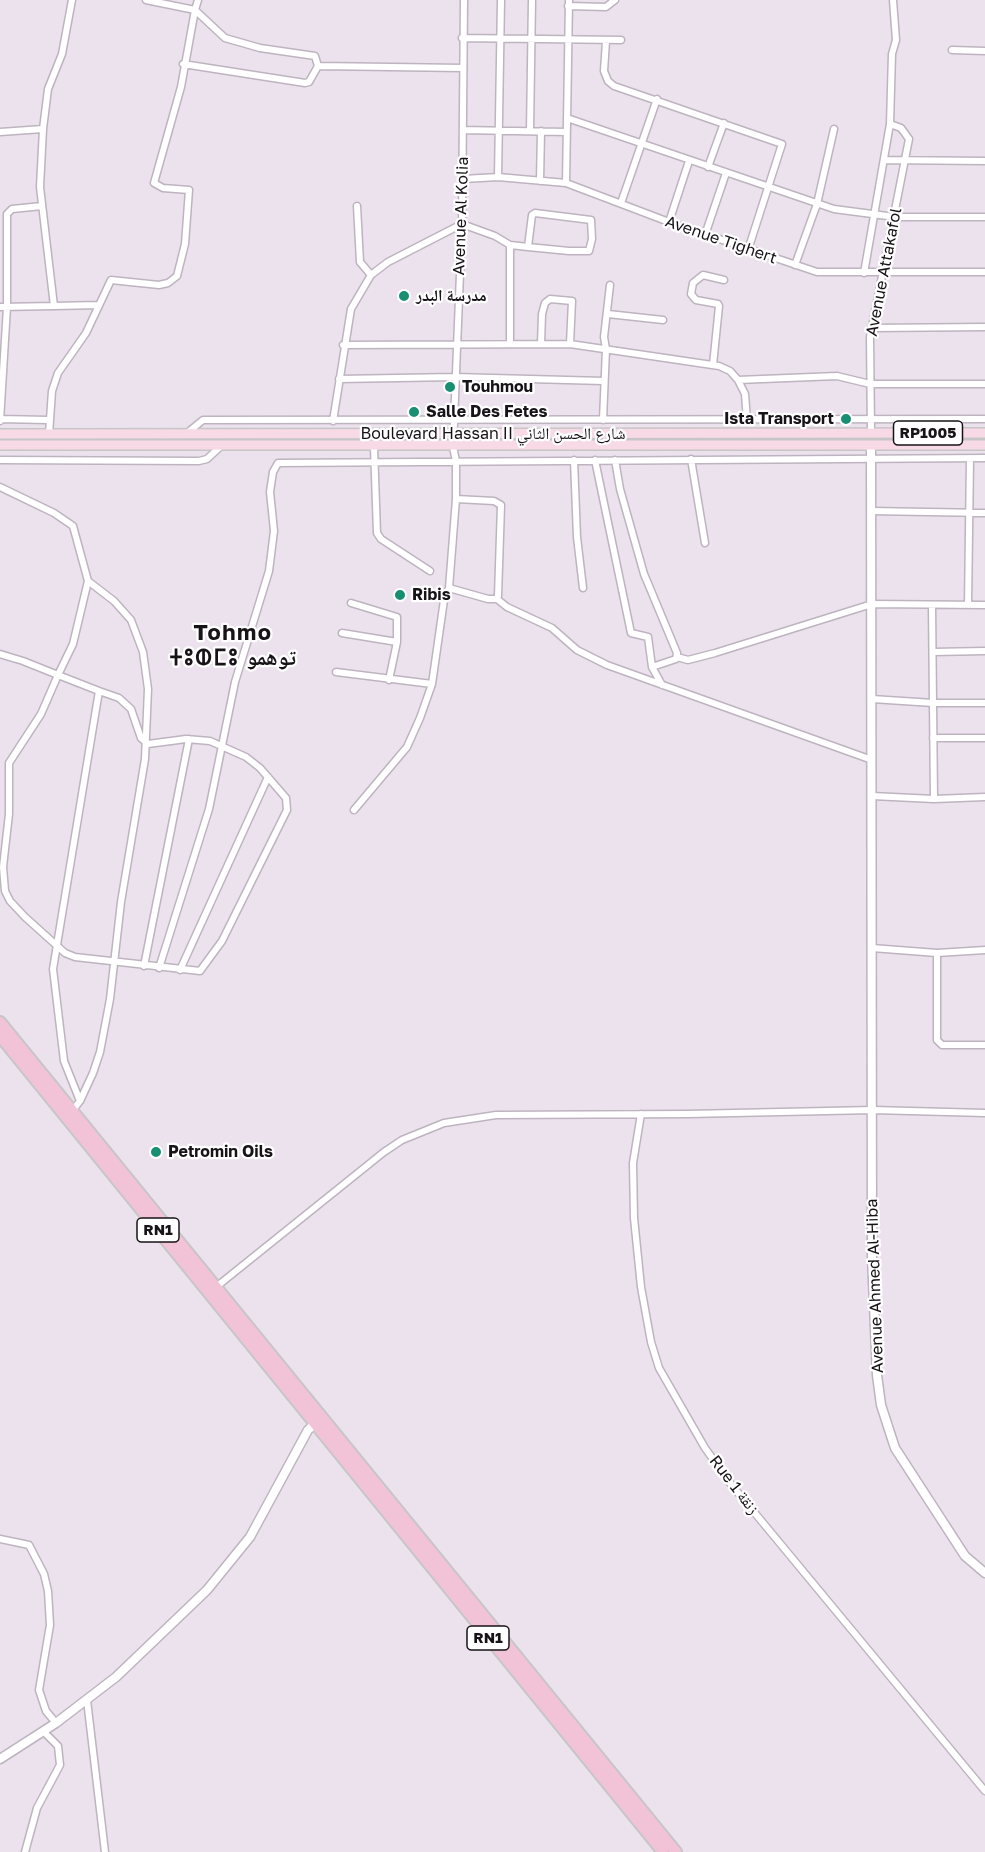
<!DOCTYPE html>
<html>
<head>
<meta charset="utf-8">
<style>
  body { margin:0 }
  canvas { display:block; background:#ece2ee }
</style>
</head>
<body>
<canvas width="985" height="1852"></canvas>
<script>
const ctx = document.querySelector('canvas').getContext('2d');
ctx.lineJoin = 'round';
const toPath = rows => new Path2D(rows.map(r => 'M' + r).join(''));
function strokePath(path, color, width, dash) { ctx.strokeStyle = color; ctx.lineWidth = width; ctx.lineCap = dash ? 'butt' : 'round'; ctx.setLineDash(dash || []); ctx.stroke(path); }
function label(font, color, halo, rows, align = 'center') {
  ctx.font = font + ' "Golos Text","Noto Naskh Arabic","Noto Sans Tifinagh",sans-serif'; ctx.lineWidth = 4.5; ctx.setLineDash([]); ctx.textBaseline = 'middle'; ctx.strokeStyle = halo; ctx.fillStyle = color; for (const [text, x, y, turn = 0] of rows) {
    ctx.save(); ctx.translate(x, y); ctx.rotate((+turn || 0) * Math.PI / 180); ctx.textAlign = isNaN(turn) ? turn : align; if (halo) ctx.strokeText(text, 0, 0); ctx.fillText(text, 0, 0); ctx.restore();
  }
}
const street = toPath([
  [568,6,606,7,615,0],
  [462,38,621,40],
  [606,41,604,71,608,81,614,86,782,144,748,250],
  [952,50,985,51],
  [183,64,305,83,309,82,318,66,315,56,260,48,225,38,195,10,198,0],
  [318,66,463,68],
  [567,118,834,209,895,217,985,217],
  [463,130,566,132],
  [530,131,532,0],
  [0,132,43,129],
  [885,160,985,161],
  [708,167,724,123],
  [498,177,501,0],
  [463,179,498,177,566,183,669,222,817,272,985,272],
  [540,181,541,131],
  [566,183,569,0],
  [621,203,657,99],
  [357,206,360,262,371,275],
  [669,222,689,161],
  [705,235,726,173],
  [510,245,510,344],
  [795,265,817,204,834,129],
  [864,273,890,124,892,54,896,40,893,0],
  [54,306,99,305],
  [0,307,54,306,40,187,43,129,48,89,62,54,72,0],
  [608,314,663,320],
  [872,328,985,327],
  [541,344,542,314,545,303,550,299,572,301,570,344],
  [343,345,570,344,719,366,730,371,738,380,745,394,747,420],
  [713,365,719,306,718,304,696,300,691,294,693,283,703,275,724,280],
  [339,379,455,377,604,381],
  [738,380,837,376,870,384,985,384],
  [0,419,48,420],
  [603,420,606,349,604,337,610,285],
  [0,421,7,307,7,214,12,209,42,206],
  [333,421,351,309,371,275,388,262,462,224,495,236,510,245,528,247,569,251,589,251,592,239,591,220,535,213,532,215,528,247],
  [871,432,870,337,909,139,901,128,890,124],
  [187,433,203,420,985,419],
  [49,434,52,391,58,373,86,333,111,280,159,285,168,283,177,276,185,244,189,190,163,188,154,183,181,87,195,10,146,0],
  [374,447,377,533,381,539,430,571],
  [691,459,705,543],
  [0,460,199,461,207,459,221,446],
  [574,460,577,537,583,588],
  [595,460,631,633,648,637,652,667,662,685],
  [615,460,620,489,644,574,677,653,676,659,652,667],
  [0,487,54,513,73,526,88,581,73,644,58,675,41,714,9,763,9,814,3,867,5,891,10,901,25,917,65,953,75,957,200,971,222,941,287,810,286,798,260,768,246,757,210,741,186,739,148,744,141,738,131,709,119,698,99,691,58,675,23,661,0,654],
  [871,511,985,513],
  [449,588,488,599,497,599,498,596,501,505,494,501,456,499],
  [497,599,507,607,552,628,577,650,607,665,872,760],
  [351,603,397,617,397,642,389,680],
  [968,605,970,459],
  [932,606,934,799],
  [342,633,397,642],
  [933,652,985,651],
  [677,657,688,660,715,653,872,604,985,605],
  [336,672,432,684],
  [872,699,933,703,985,703],
  [933,738,985,738],
  [872,796,934,799,985,797],
  [354,810,407,747,420,718,432,684,444,600,449,588,456,499,456,461,453,447,462,224,464,0],
  [872,948,937,953,985,950],
  [937,953,937,1040,942,1045,985,1045],
  [144,966,189,739],
  [159,968,209,809,235,682,269,571,274,531,270,492,273,472,278,463,985,458],
  [180,970,268,777],
  [80,1101,64,1061,53,969,99,691],
  [72,1111,80,1101,93,1073,100,1052,110,999,121,902,145,759,148,689,143,652,131,620,114,601,88,581],
  [641,1114,633,1163,634,1218,641,1287,651,1342,659,1368,705,1448,730,1483,985,1791],
  [216,1287,384,1152,402,1140,444,1123,496,1115,688,1114,873,1110,985,1113],
  [0,1539,29,1545,44,1574,48,1591,50,1625,39,1690,46,1711,56,1723],
  [87,1700,105,1852],
  [25,1852,37,1808,60,1765,58,1746,43,1731]
]);
const secondary = toPath([
  [871,445,872,1257,877,1375,881,1405,895,1448,965,1556,985,1573],
  [0,1759,56,1723,116,1677,207,1590,250,1537,308,1430,319,1420]
]);
const primary = toPath([
  [0,434,985,433],
  [0,445,985,445]
]);
const highway = toPath([
  [0,1022,676,1852],
  [0,1036,663,1852]
]);
strokePath(street, '#bdb4bf', 9);
strokePath(secondary, '#bdb4bf', 11);
strokePath(primary, '#c7c6c7', 12);
strokePath(highway, '#c7c6c7', 14);
strokePath(street, '#fff', 6);
strokePath(secondary, '#fff', 8);
strokePath(primary, '#f7dae6', 9);
strokePath(highway, '#f2c2d6', 10);
for (const [x, y, r, color] of [
  [404,296,6,"#188f73"],
  [450,387,6,"#188f73"],
  [414,412,6,"#188f73"],
  [846,419,6,"#188f73"],
  [400,595,6,"#188f73"],
  [156,1152,6,"#188f73"]
]) { const dot = new Path2D(); dot.arc(x, y, r, 0, 2 * Math.PI); ctx.fillStyle = color; ctx.fill(dot); strokePath(dot, '#fff', 2); }
for (const [x, y, w] of [
  [928,433,69],
  [158,1230,42],
  [488,1638,42]
]) { const box = new Path2D(); box.roundRect(x - w / 2, y - 12, w, 24, 4.5); ctx.fillStyle = '#fff'; ctx.fill(box); strokePath(box, '#171317', 1.5); }
label('bold 15px', '#171317', null, [
  ["RP1005",928,433],
  ["RN1",158,1230],
  ["RN1",488,1638]
]);
label('16px', '#171317', '#fff', [
  ["Avenue Al Kolia",461,216,-88],
  ["Avenue Tighert",721,240,19],
  ["Avenue Attakafol",884,272,-79],
  ["Boulevard Hassan II شارع الحسن الثاني",493,434],
  ["Avenue Ahmed Al-Hiba",875,1286,-92],
  ["Rue 1 زنقة",734,1485,52]
]);
label('bold 16px', '#171317', '#fff', [
  ["مدرسة البدر",416,296],
  ["Touhmou",462,387],
  ["Salle Des Fetes",426,412],
  ["Ista Transport",834,419,"right"],
  ["Ribis",412,595],
  ["Petromin Oils",168,1152]
], 'left');
ctx.letterSpacing = '1.5px';
label('bold 22px', '#171317', '#fff', [
  ["Tohmo",233,633],
  ["ⵜⵓⵀⵎⵓ توهمو",233,658]
]);
ctx.letterSpacing = '0px';
</script>
</body>
</html>
